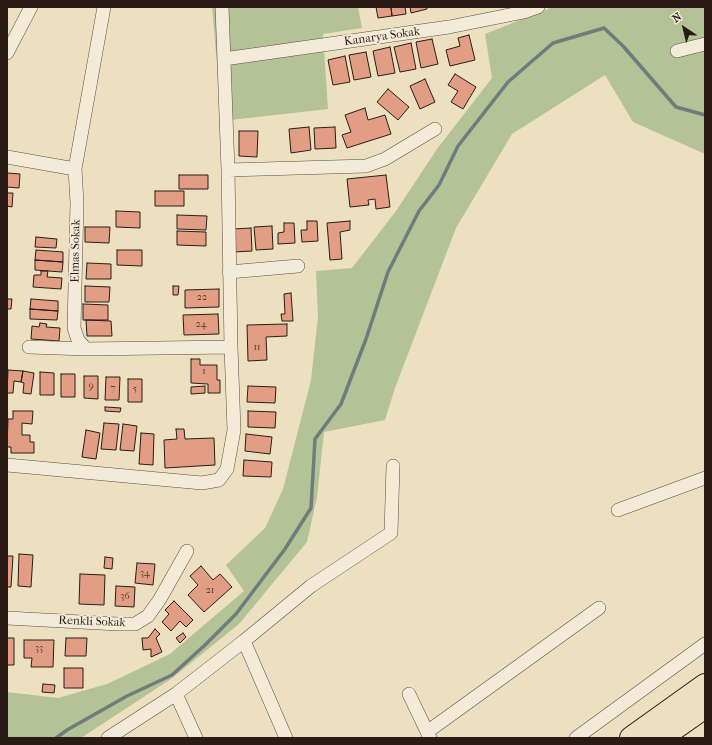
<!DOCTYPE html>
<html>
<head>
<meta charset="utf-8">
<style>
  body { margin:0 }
  #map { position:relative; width:712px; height:745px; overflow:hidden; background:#ece0c1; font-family:"IM FELL French Canon",serif }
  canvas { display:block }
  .frame { position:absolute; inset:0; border:8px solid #2a1c15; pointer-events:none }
  .north { position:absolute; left:664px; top:8px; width:40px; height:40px; -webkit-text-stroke:3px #f3ebd7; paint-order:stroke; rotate:325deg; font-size:11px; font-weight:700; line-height:16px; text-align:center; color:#2a1c15 }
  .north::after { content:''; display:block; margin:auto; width:14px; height:18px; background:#2a1c15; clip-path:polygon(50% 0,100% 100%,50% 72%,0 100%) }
</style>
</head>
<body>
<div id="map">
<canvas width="712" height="745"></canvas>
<div class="frame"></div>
<div class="north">N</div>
</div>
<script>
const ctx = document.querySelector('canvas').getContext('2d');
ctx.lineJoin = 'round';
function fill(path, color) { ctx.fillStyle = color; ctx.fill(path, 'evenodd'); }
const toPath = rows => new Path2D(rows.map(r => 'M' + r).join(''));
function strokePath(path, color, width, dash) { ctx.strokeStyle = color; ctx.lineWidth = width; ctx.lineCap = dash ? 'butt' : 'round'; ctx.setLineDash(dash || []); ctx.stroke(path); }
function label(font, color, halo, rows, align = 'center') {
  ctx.font = font + ' "IM FELL French Canon",serif'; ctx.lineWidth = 3.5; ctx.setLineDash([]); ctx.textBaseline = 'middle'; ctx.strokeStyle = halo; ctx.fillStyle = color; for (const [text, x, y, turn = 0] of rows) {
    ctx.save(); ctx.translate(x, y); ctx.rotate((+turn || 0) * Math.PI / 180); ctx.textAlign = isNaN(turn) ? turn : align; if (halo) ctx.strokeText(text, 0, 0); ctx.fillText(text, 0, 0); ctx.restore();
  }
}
fill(toPath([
  [212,7,358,7,362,28,323,34,328,109,222,121],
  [553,7,705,7,705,154,633,122,605,75,512,134,456,228,395,388,385,420,324,432,317,497,307,542,239,624,171,679,81,738,7,738,7,692,58,698,107,684,170,654,244,591,226,565,265,528,283,489,311,380,318,317,316,271,352,268,396,211,437,149,492,78,485,34]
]), '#b3c396');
strokePath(toPath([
  [56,738,67,730,127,696,172,675,205,645,236,614,285,549,311,508,315,439,341,404,366,339,388,272,419,211,439,185,458,146,508,82,553,43,604,28,623,46,676,107,705,115]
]), '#707b7b', 3.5);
const building = toPath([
  [376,7,391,7,392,16,378,18,376,7],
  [391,7,405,7,406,14,392,16,391,7],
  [410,7,427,7,427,9,411,13,410,7],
  [469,35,475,60,450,66,446,50,460,46,458,38,469,35],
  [432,39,438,64,421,68,416,42,432,39],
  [411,43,416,69,400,72,394,47,411,43],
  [390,47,395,73,378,76,373,51,390,47],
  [366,52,371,77,354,80,349,55,366,52],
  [345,56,350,82,333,85,328,60,345,56],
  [455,74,476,87,463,109,451,102,458,91,448,85,455,74],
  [425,79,435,102,420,109,410,86,425,79],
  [388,89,409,107,398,120,377,102,388,89],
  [365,108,368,120,385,115,391,134,347,148,342,135,351,132,345,115,365,108],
  [309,127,311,150,291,153,289,129,309,127],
  [335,127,336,148,315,149,314,128,335,127],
  [239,131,258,131,257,157,239,156,239,131],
  [7,173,20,174,19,188,7,187,7,173],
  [179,175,208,175,208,189,179,189,179,175],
  [386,175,390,207,376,209,375,199,368,200,369,205,350,207,347,179,386,175],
  [155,191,184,191,184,206,155,206,155,191],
  [7,193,13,193,12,207,7,206,7,193],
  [116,211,140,212,140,228,116,227,116,211],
  [177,215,207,216,206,230,177,229,177,215],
  [307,221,317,221,318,241,302,242,301,230,307,230,307,221],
  [350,221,350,230,340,232,342,259,330,260,327,223,350,221],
  [284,223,294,223,295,243,278,244,278,233,284,232,284,223],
  [272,226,273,249,256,250,254,227,272,226],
  [85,227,110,227,109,243,85,242,85,227],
  [251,228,252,251,234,252,233,229,251,228],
  [177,231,206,232,206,246,177,245,177,231],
  [36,237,57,239,56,248,35,247,36,237],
  [36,250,63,252,63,262,35,260,36,250],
  [117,250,142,250,142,266,117,265,117,250],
  [35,260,63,262,62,272,35,270,35,260],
  [87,263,111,264,111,279,86,279,87,263],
  [41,271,48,271,47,277,62,278,61,289,33,287,34,275,41,275,41,271],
  [85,286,110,287,109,302,85,302,85,286],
  [173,286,179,286,178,295,173,295,173,286],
  [219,289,219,307,185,308,185,290,219,289],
  [291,293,293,321,282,321,281,314,285,314,284,294,291,293],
  [7,299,12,299,11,309,7,309,7,299],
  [31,299,58,301,58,311,30,309,31,299],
  [83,304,108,305,108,320,83,320,83,304],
  [30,309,58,311,57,320,30,319,30,309],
  [218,314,219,334,184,335,183,315,218,314],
  [86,320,111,321,112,336,87,336,86,320],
  [40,323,47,324,46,327,60,328,59,341,31,339,32,326,39,327,40,323],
  [287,324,287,336,266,337,267,360,248,361,247,325,287,324],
  [191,359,200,359,200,365,217,365,217,380,220,380,220,393,208,393,208,384,191,383,191,359],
  [8,370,23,371,21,382,14,381,13,393,7,393,8,370],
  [23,371,34,373,31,394,23,393,24,383,21,382,23,371],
  [40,372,54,373,54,395,40,395,40,372],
  [61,374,75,374,75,397,61,397,61,374],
  [84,376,98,376,98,399,84,398,84,376],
  [106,377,120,377,119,400,105,400,106,377],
  [128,379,142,379,142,402,128,402,128,379],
  [205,386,205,393,191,394,191,387,205,386],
  [248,386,276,387,275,403,247,402,248,386],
  [105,407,121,408,120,412,105,411,105,407],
  [13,411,33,411,32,424,22,423,22,435,30,435,30,442,34,442,34,453,11,453,11,447,7,447,8,419,13,419,13,411],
  [248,411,276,412,275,428,248,427,248,411],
  [104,423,119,424,116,450,101,449,104,423],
  [123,424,137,426,134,451,120,450,123,424],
  [176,429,184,429,185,439,214,438,215,465,165,468,164,440,177,439,176,429],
  [86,430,100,433,96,459,82,457,86,430],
  [141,433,154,434,153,465,139,464,141,433],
  [246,434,272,437,270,454,245,451,246,434],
  [244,460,272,462,271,477,243,476,244,460],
  [19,554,33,555,31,587,18,586,19,554],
  [7,556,13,556,11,587,7,587,7,556],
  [105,557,113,558,112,569,104,568,105,557],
  [137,563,155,564,153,585,135,583,137,563],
  [201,566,213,580,220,574,232,587,204,612,188,595,198,585,190,576,201,566],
  [80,574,105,575,104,605,79,604,80,574],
  [116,586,135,587,134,607,115,606,116,586],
  [174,601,193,620,186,627,180,621,171,631,162,622,169,614,165,610,174,601],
  [155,629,160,634,156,638,162,652,151,657,151,649,143,650,142,638,148,638,155,629],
  [183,633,186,637,180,643,176,638,183,633],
  [7,638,14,638,14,665,7,665,7,638],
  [66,638,87,638,86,656,65,656,66,638],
  [24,640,54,640,53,667,31,667,32,658,24,658,24,640],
  [64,668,83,668,83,688,64,688,64,668],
  [43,684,55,685,54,693,42,692,43,684]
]);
fill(building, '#e19e85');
strokePath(building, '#2a1c15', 1);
const street = toPath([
  [677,51,705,44],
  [7,53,31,7],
  [224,59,449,27,524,12,538,7],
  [7,157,75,169],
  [228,170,366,166,385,159,435,129],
  [229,272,298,266],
  [29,347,86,349,231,347],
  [86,349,78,340,74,328,77,203,75,169,104,7],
  [7,465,202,483,219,480,227,469,234,430,231,347,228,170,222,7],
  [618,510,705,478],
  [7,618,118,624,135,624,148,616,160,599,187,551],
  [244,641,311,586,391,533,393,466],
  [176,694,244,641,286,738],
  [409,694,430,738],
  [427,732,599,608],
  [108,738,176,694,196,738],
  [576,738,705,644]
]);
const highway = toPath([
  [631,738,705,685],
  [661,738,705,707]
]);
strokePath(street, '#5a4d40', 14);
strokePath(highway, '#2a1c15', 24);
strokePath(street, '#f3ebd7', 13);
strokePath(highway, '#ece0c1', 22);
label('10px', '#583c31', null, [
  ["22",202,298],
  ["24",201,325],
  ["11",257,348],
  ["1",204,372],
  ["9",91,387],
  ["7",113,389],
  ["5",135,390],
  ["34",145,574],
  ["21",210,591],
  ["36",125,597],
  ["33",39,649]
]);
label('12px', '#2a1c15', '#f3ebd7', [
  ["Kanarya Sokak",382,37,-8],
  ["Elmas Sokak",76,251,-89],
  ["Renkli Sokak",92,622,2]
]);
</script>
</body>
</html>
